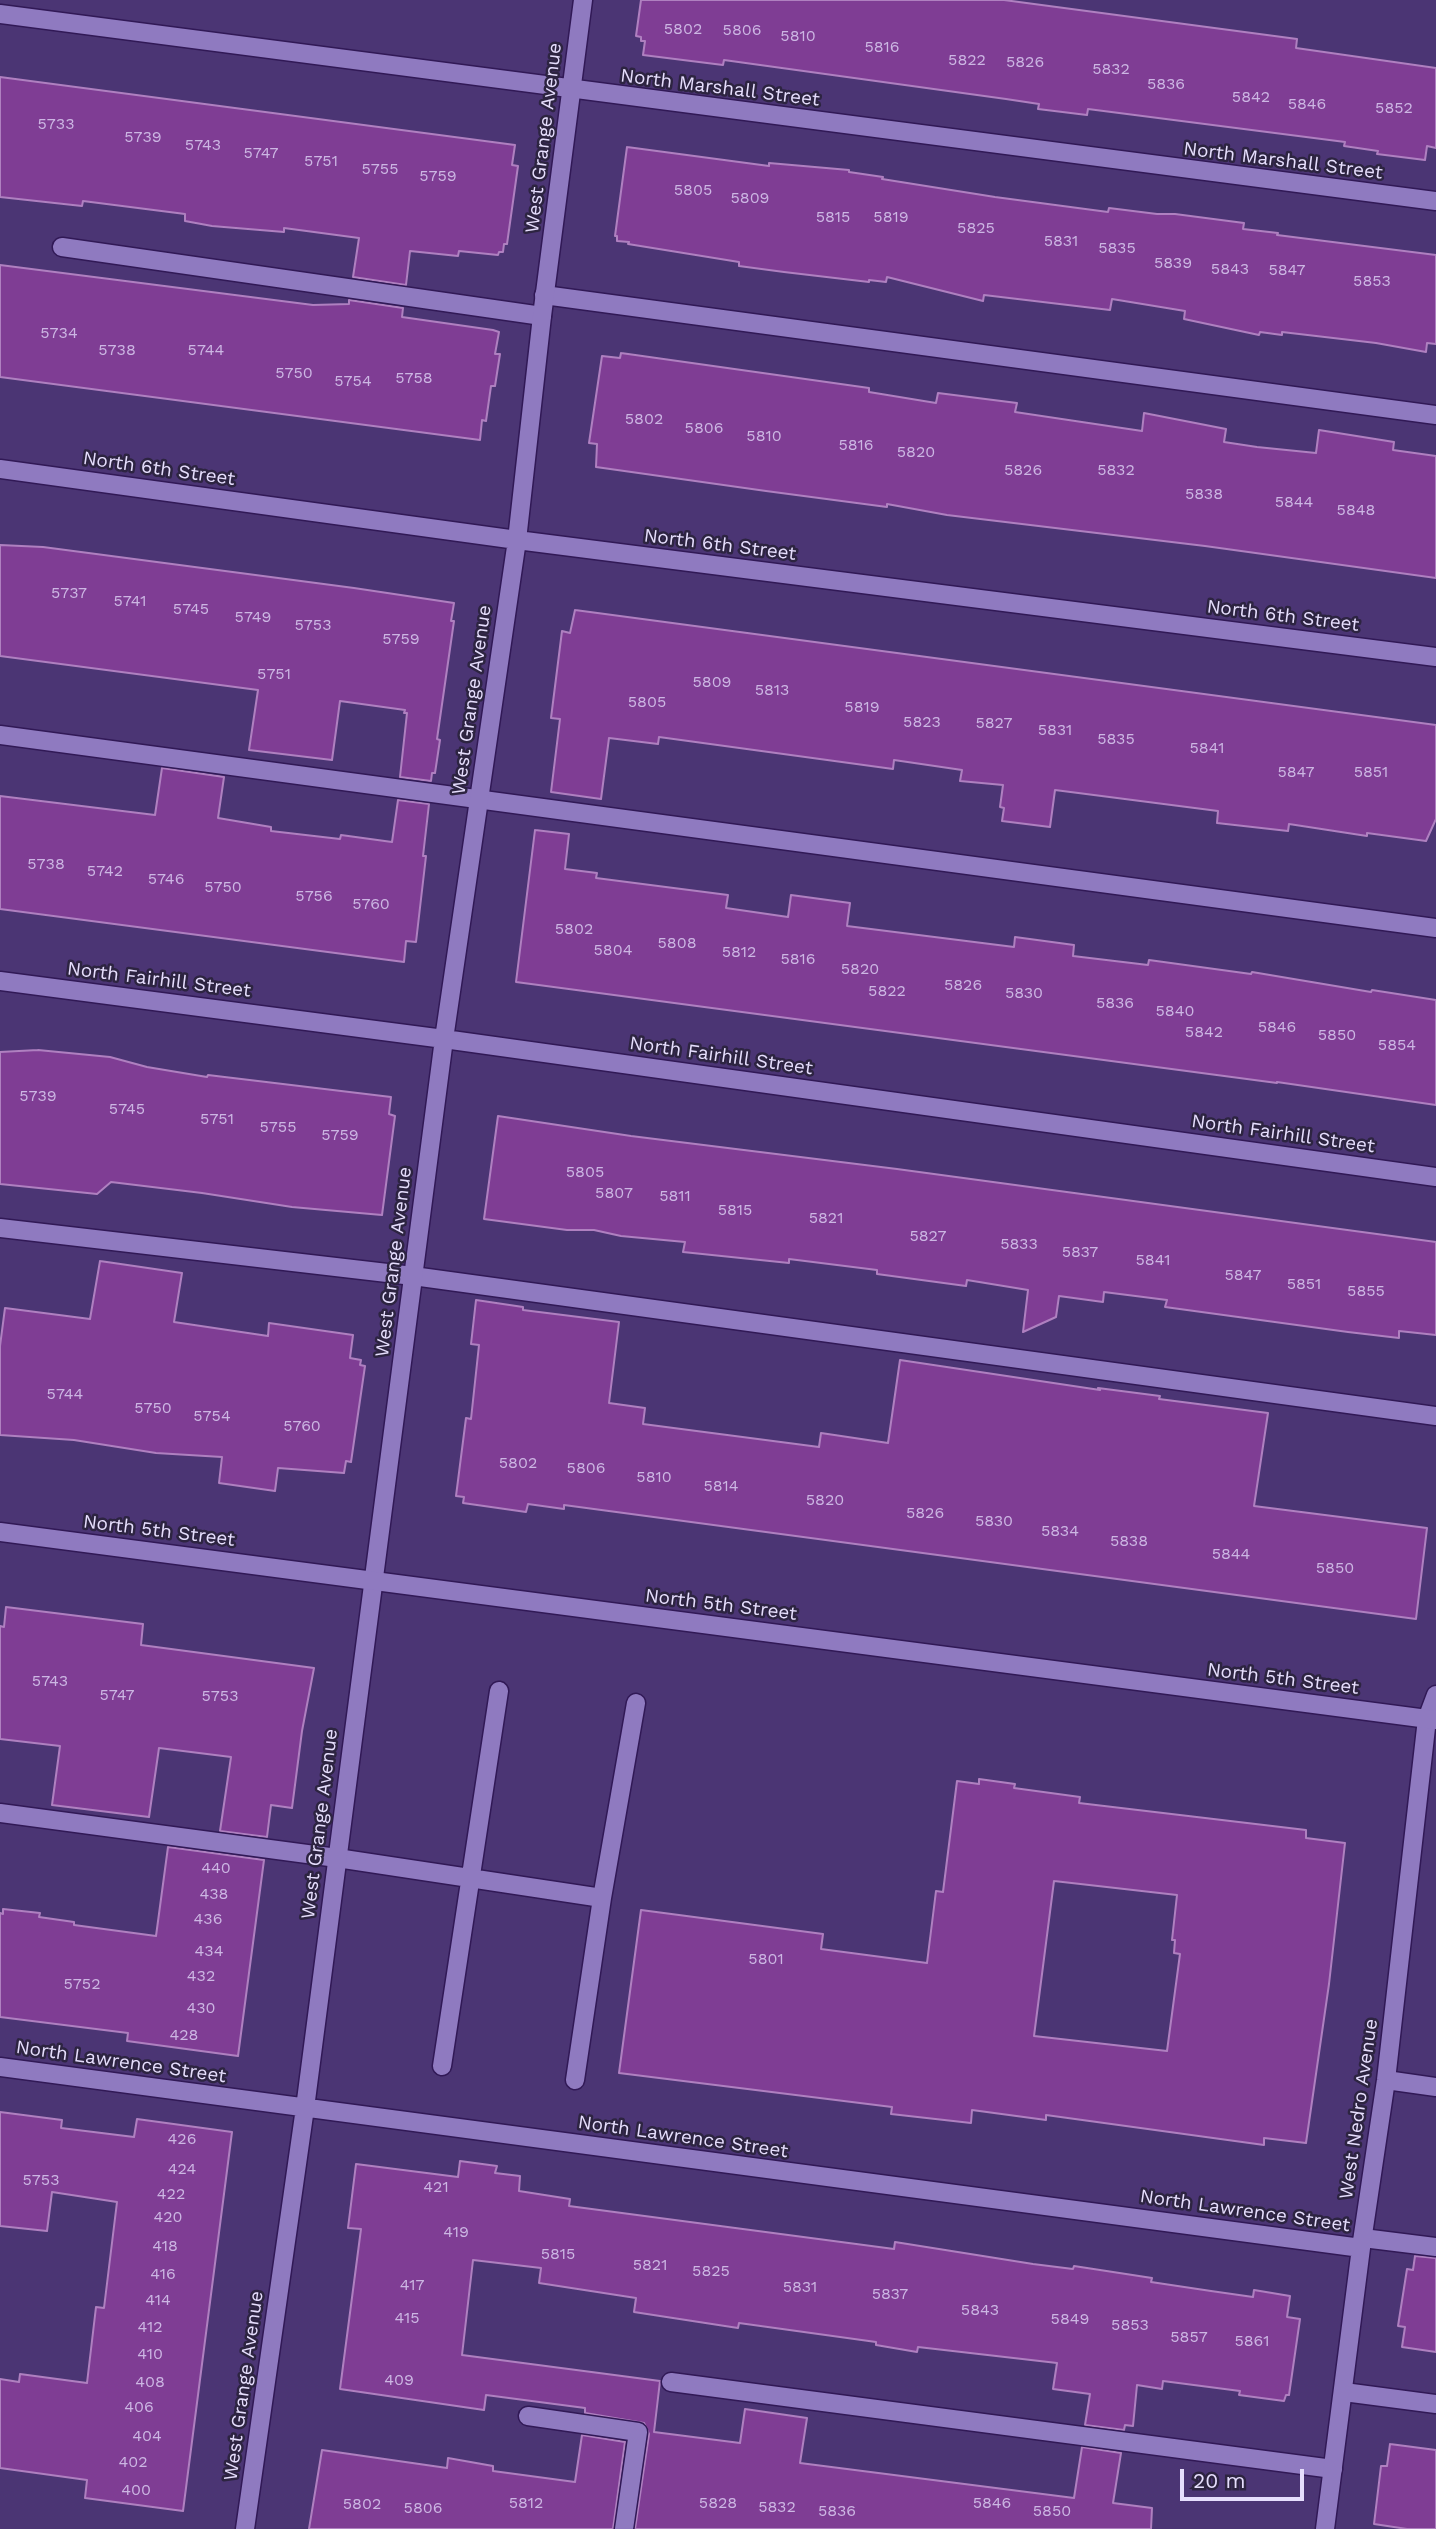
<!DOCTYPE html>
<html>
<head>
<meta charset="utf-8">
<style>
  body { margin:0 }
  #map { position:relative; width:1436px; height:2529px; overflow:hidden; background:#4b3574; font-family:"Work Sans",sans-serif }
  canvas { display:block }
  .scale { position:absolute; left:1180px; top:2469px; width:124px; height:32px; box-sizing:border-box; border:4px solid #e6defd; border-top:0; padding-left:9px; font-size:21px; line-height:24px; white-space:nowrap; color:#e6defd; -webkit-text-stroke:5px #2d2441; paint-order:stroke }
</style>
</head>
<body>
<div id="map">
<canvas width="1436" height="2529"></canvas>
<div class="scale">20 m</div>
</div>
<script>
const ctx = document.querySelector('canvas').getContext('2d');
ctx.lineJoin = 'round';
function fill(path, color) { ctx.fillStyle = color; ctx.fill(path, 'evenodd'); }
const toPath = rows => new Path2D(rows.map(r => 'M' + r).join(''));
function strokePath(path, color, width, dash) { ctx.strokeStyle = color; ctx.lineWidth = width; ctx.lineCap = dash ? 'butt' : 'round'; ctx.setLineDash(dash || []); ctx.stroke(path); }
function label(font, color, halo, rows, align = 'center') {
  ctx.font = font + ' "Work Sans",sans-serif'; ctx.lineWidth = 5; ctx.setLineDash([]); ctx.textBaseline = 'middle'; ctx.strokeStyle = halo; ctx.fillStyle = color; for (const [text, x, y, turn = 0] of rows) {
    ctx.save(); ctx.translate(x, y); ctx.rotate((+turn || 0) * Math.PI / 180); ctx.textAlign = isNaN(turn) ? turn : align; if (halo) ctx.strokeText(text, 0, 0); ctx.fillText(text, 0, 0); ctx.restore();
  }
}
const building = toPath([
  [641,0,1004,0,1297,39,1296,48,1436,68,1436,148,1427,146,1425,160,1377,154,1378,151,1344,146,1345,142,1088,109,1087,115,1038,109,1039,104,1006,99,724,60,723,65,643,55,645,41,641,41,641,37,636,36,641,0],
  [0,77,515,145,512,165,518,166,507,244,504,244,503,252,499,252,498,255,459,251,458,256,410,251,406,285,353,277,359,238,284,228,284,232,212,226,185,221,185,214,83,201,82,206,0,197,0,77],
  [627,147,769,166,769,163,849,170,849,172,883,177,882,179,995,197,1108,212,1109,208,1157,214,1175,214,1244,223,1243,229,1278,233,1277,235,1436,255,1436,344,1427,343,1426,352,1376,343,1282,332,1282,335,1260,332,1259,335,1184,319,1185,311,1112,299,1110,310,984,295,983,301,887,277,886,282,869,280,869,282,784,272,739,266,739,262,628,244,629,242,617,241,617,236,615,236,627,147],
  [0,265,313,305,349,304,349,300,403,308,402,317,493,330,499,332,495,354,500,354,495,386,491,386,486,421,482,420,480,440,0,377,0,265],
  [621,353,869,388,869,392,936,403,938,393,1017,403,1015,412,1142,431,1144,413,1226,429,1224,442,1257,447,1316,453,1319,430,1394,442,1393,450,1436,456,1436,578,1205,546,947,515,887,504,887,507,766,491,596,467,597,444,589,443,602,356,620,358,621,353],
  [0,545,43,547,354,588,454,603,451,621,454,621,437,739,440,740,435,773,432,773,431,781,400,777,407,713,404,713,405,710,340,701,332,760,249,750,258,690,0,656,0,545],
  [575,610,1436,725,1436,819,1426,841,1367,833,1367,836,1289,824,1288,831,1217,823,1218,811,1055,790,1050,827,1002,821,1004,808,1000,807,1003,785,960,781,962,770,894,760,893,769,659,737,658,744,609,738,601,799,551,792,560,719,551,718,562,631,570,633,575,610],
  [162,768,224,777,218,818,271,827,271,831,340,839,341,835,392,842,398,800,429,804,423,856,426,856,416,942,406,941,404,962,0,909,0,796,155,815,162,768],
  [535,830,569,834,565,869,597,873,596,878,728,895,726,908,788,917,791,895,850,903,847,926,1014,947,1015,937,1074,945,1073,956,1148,965,1149,960,1251,974,1252,972,1371,992,1372,990,1436,1000,1436,1105,1277,1082,1277,1083,516,982,535,830],
  [38,1050,110,1057,147,1067,207,1077,208,1075,391,1097,389,1114,395,1116,382,1215,292,1207,202,1193,111,1182,97,1194,0,1184,0,1052,38,1050],
  [498,1116,631,1136,897,1169,1436,1242,1436,1335,1399,1331,1399,1338,1348,1332,1165,1307,1167,1300,1104,1292,1103,1302,1059,1296,1056,1317,1023,1332,1028,1290,967,1280,966,1286,877,1274,877,1270,789,1259,789,1263,683,1252,685,1242,621,1236,594,1230,567,1230,484,1219,498,1116],
  [100,1261,182,1273,174,1322,268,1336,269,1323,353,1335,350,1358,361,1360,360,1365,365,1366,351,1462,346,1461,344,1473,278,1468,275,1491,219,1483,222,1457,156,1453,74,1440,0,1435,0,1346,5,1308,90,1319,100,1261],
  [476,1300,523,1307,523,1310,619,1322,609,1403,645,1408,643,1424,819,1447,821,1433,888,1443,900,1360,1100,1390,1098,1388,1160,1396,1159,1399,1268,1413,1254,1506,1427,1528,1416,1619,564,1505,564,1509,528,1504,526,1512,463,1503,464,1497,456,1496,466,1418,471,1419,479,1345,471,1344,476,1300],
  [6,1607,143,1624,141,1645,314,1668,302,1731,292,1808,271,1805,267,1837,220,1831,231,1757,159,1748,149,1817,52,1805,60,1746,0,1739,0,1626,4,1627,6,1607],
  [979,1779,1015,1784,1014,1788,1080,1797,1079,1803,1306,1830,1306,1838,1345,1843,1329,1984,1306,2143,1264,2138,1264,2145,1046,2115,1046,2120,972,2110,971,2123,891,2114,892,2107,619,2073,641,1910,823,1934,821,1949,927,1963,936,1891,943,1892,957,1781,979,1784,979,1779],
  [1054,1881,1177,1895,1172,1940,1175,1940,1174,1953,1180,1954,1167,2051,1034,2036,1054,1881],
  [168,1847,264,1860,238,2056,127,2041,128,2033,0,2017,0,1913,3,1914,3,1909,40,1913,39,1917,74,1922,74,1925,156,1936,168,1847],
  [0,2112,62,2120,61,2128,134,2137,137,2119,232,2132,183,2511,85,2498,87,2480,0,2468,0,2379,19,2382,20,2374,87,2383,96,2307,104,2308,117,2202,52,2192,47,2231,0,2226,0,2112],
  [460,2161,497,2166,495,2173,520,2176,519,2191,570,2199,569,2206,894,2249,895,2242,1033,2264,1073,2269,1074,2266,1152,2278,1151,2282,1211,2291,1253,2297,1254,2290,1290,2296,1287,2317,1300,2319,1289,2395,1286,2395,1284,2401,1239,2395,1240,2391,1163,2381,1162,2389,1137,2385,1133,2426,1125,2425,1124,2430,1085,2425,1090,2394,1053,2389,1057,2363,918,2347,917,2352,876,2345,876,2342,739,2323,738,2328,634,2312,636,2298,539,2283,541,2268,473,2260,462,2355,660,2381,654,2432,740,2443,745,2409,807,2418,800,2463,1074,2498,1082,2447,1121,2453,1113,2503,1152,2508,1151,2529,635,2529,649,2434,644,2423,585,2413,585,2408,486,2395,484,2410,340,2389,361,2229,348,2228,356,2164,458,2177,460,2161],
  [1415,2256,1436,2258,1436,2352,1402,2347,1405,2327,1398,2326,1407,2269,1413,2270,1415,2256],
  [582,2435,625,2442,613,2529,309,2529,322,2450,447,2468,448,2458,493,2466,493,2471,575,2482,582,2435],
  [1390,2444,1436,2450,1436,2529,1407,2529,1374,2524,1381,2466,1387,2466,1390,2444]
]);
fill(building, '#7f3d94');
strokePath(building, '#af80c0', 2);
const service = toPath([
  [62,247,542,316],
  [544,295,1436,415],
  [0,735,1436,928],
  [0,1228,413,1276,1436,1416],
  [0,1813,337,1858,602,1898,575,2080],
  [602,1898,636,1703],
  [442,2066,499,1691],
  [1363,2238,1436,2247],
  [671,2382,1333,2469],
  [528,2416,638,2432,624,2529]
]);
const minor = toPath([
  [0,14,1436,201],
  [0,469,517,540,1436,657],
  [0,981,444,1039,1436,1177],
  [0,2067,1361,2248],
  [1386,2080,1436,2087],
  [1344,2392,1436,2404],
  [245,2529,305,2108,444,1039,517,540,542,316,583,0],
  [1325,2529,1361,2248,1386,2080,1427,1719,1436,1695]
]);
const tertiary = toPath([
  [0,1532,1436,1720]
]);
strokePath(service, '#311956', 21);
strokePath(minor, '#311956', 21);
strokePath(tertiary, '#311956', 21);
strokePath(service, '#8f7ac0', 18);
strokePath(minor, '#8f7ac0', 18);
strokePath(tertiary, '#8f7ac0', 18);
label('16px', '#ccb6e3', null, [
  ["5802",683,29],
  ["5806",742,30],
  ["5810",798,36],
  ["5816",882,47],
  ["5822",967,60],
  ["5826",1025,62],
  ["5832",1111,69],
  ["5836",1166,84],
  ["5842",1251,97],
  ["5846",1307,104],
  ["5852",1394,108],
  ["5733",56,124],
  ["5739",143,137],
  ["5743",203,145],
  ["5747",261,153],
  ["5751",321,161],
  ["5755",380,169],
  ["5759",438,176],
  ["5805",693,190],
  ["5809",750,198],
  ["5815",833,217],
  ["5819",891,217],
  ["5825",976,228],
  ["5831",1061,241],
  ["5835",1117,248],
  ["5839",1173,263],
  ["5843",1230,269],
  ["5847",1287,270],
  ["5853",1372,281],
  ["5734",59,333],
  ["5738",117,350],
  ["5744",206,350],
  ["5750",294,373],
  ["5758",414,378],
  ["5754",353,381],
  ["5802",644,419],
  ["5806",704,428],
  ["5810",764,436],
  ["5816",856,445],
  ["5820",916,452],
  ["5826",1023,470],
  ["5832",1116,470],
  ["5838",1204,494],
  ["5844",1294,502],
  ["5848",1356,510],
  ["5737",69,593],
  ["5741",130,601],
  ["5745",191,609],
  ["5749",253,617],
  ["5753",313,625],
  ["5759",401,639],
  ["5751",274,674],
  ["5809",712,682],
  ["5813",772,690],
  ["5805",647,702],
  ["5819",862,707],
  ["5823",922,722],
  ["5827",994,723],
  ["5831",1055,730],
  ["5835",1116,739],
  ["5841",1207,748],
  ["5847",1296,772],
  ["5851",1371,772],
  ["5738",46,864],
  ["5742",105,871],
  ["5746",166,879],
  ["5750",223,887],
  ["5756",314,896],
  ["5760",371,904],
  ["5802",574,929],
  ["5808",677,943],
  ["5804",613,950],
  ["5812",739,952],
  ["5816",798,959],
  ["5820",860,969],
  ["5826",963,985],
  ["5822",887,991],
  ["5830",1024,993],
  ["5836",1115,1003],
  ["5840",1175,1011],
  ["5846",1277,1027],
  ["5842",1204,1032],
  ["5850",1337,1035],
  ["5854",1397,1045],
  ["5739",38,1096],
  ["5745",127,1109],
  ["5751",217,1119],
  ["5755",278,1127],
  ["5759",340,1135],
  ["5805",585,1172],
  ["5807",614,1193],
  ["5811",675,1196],
  ["5815",735,1210],
  ["5821",826,1218],
  ["5827",928,1236],
  ["5833",1019,1244],
  ["5837",1080,1252],
  ["5841",1153,1260],
  ["5847",1243,1275],
  ["5851",1304,1284],
  ["5855",1366,1291],
  ["5744",65,1394],
  ["5750",153,1408],
  ["5754",212,1416],
  ["5760",302,1426],
  ["5802",518,1463],
  ["5806",586,1468],
  ["5810",654,1477],
  ["5814",721,1486],
  ["5820",825,1500],
  ["5826",925,1513],
  ["5830",994,1521],
  ["5834",1060,1531],
  ["5838",1129,1541],
  ["5844",1231,1554],
  ["5850",1335,1568],
  ["5743",50,1681],
  ["5747",117,1695],
  ["5753",220,1696],
  ["440",216,1868],
  ["438",214,1894],
  ["436",208,1919],
  ["434",209,1951],
  ["5801",766,1959],
  ["432",201,1976],
  ["5752",82,1984],
  ["430",201,2008],
  ["428",184,2035],
  ["426",182,2139],
  ["424",182,2169],
  ["5753",41,2180],
  ["421",436,2187],
  ["422",171,2194],
  ["420",168,2217],
  ["419",456,2232],
  ["418",165,2246],
  ["5815",558,2254],
  ["5821",650,2265],
  ["5825",711,2271],
  ["416",163,2274],
  ["417",412,2285],
  ["5831",800,2287],
  ["5837",890,2294],
  ["414",158,2300],
  ["5843",980,2310],
  ["415",407,2318],
  ["5849",1070,2319],
  ["5853",1130,2325],
  ["412",150,2327],
  ["5857",1189,2337],
  ["5861",1252,2341],
  ["410",150,2354],
  ["409",399,2380],
  ["408",150,2382],
  ["406",139,2407],
  ["404",147,2436],
  ["402",133,2462],
  ["400",136,2490],
  ["5812",526,2503],
  ["5828",718,2503],
  ["5846",992,2503],
  ["5802",362,2504],
  ["5832",777,2507],
  ["5806",423,2508],
  ["5836",837,2511],
  ["5850",1052,2511]
]);
label('19px', '#e6defd', '#2d2441', [
  ["North Marshall Street",720,88,7],
  ["West Grange Avenue",544,138,-83],
  ["North Marshall Street",1283,161,7],
  ["North 6th Street",159,469,8],
  ["North 6th Street",720,545,7],
  ["North 6th Street",1283,616,7],
  ["West Grange Avenue",472,700,-82],
  ["North Fairhill Street",159,980,7],
  ["North Fairhill Street",721,1056,8],
  ["North Fairhill Street",1283,1134,8],
  ["West Grange Avenue",394,1262,-83],
  ["North 5th Street",159,1531,7],
  ["North 5th Street",721,1605,7],
  ["North 5th Street",1283,1679,7],
  ["West Grange Avenue",320,1824,-83],
  ["North Lawrence Street",121,2062,8],
  ["West Nedro Avenue",1359,2109,-82],
  ["North Lawrence Street",683,2137,8],
  ["North Lawrence Street",1245,2211,8],
  ["West Grange Avenue",244,2386,-82]
]);
</script>
</body>
</html>
